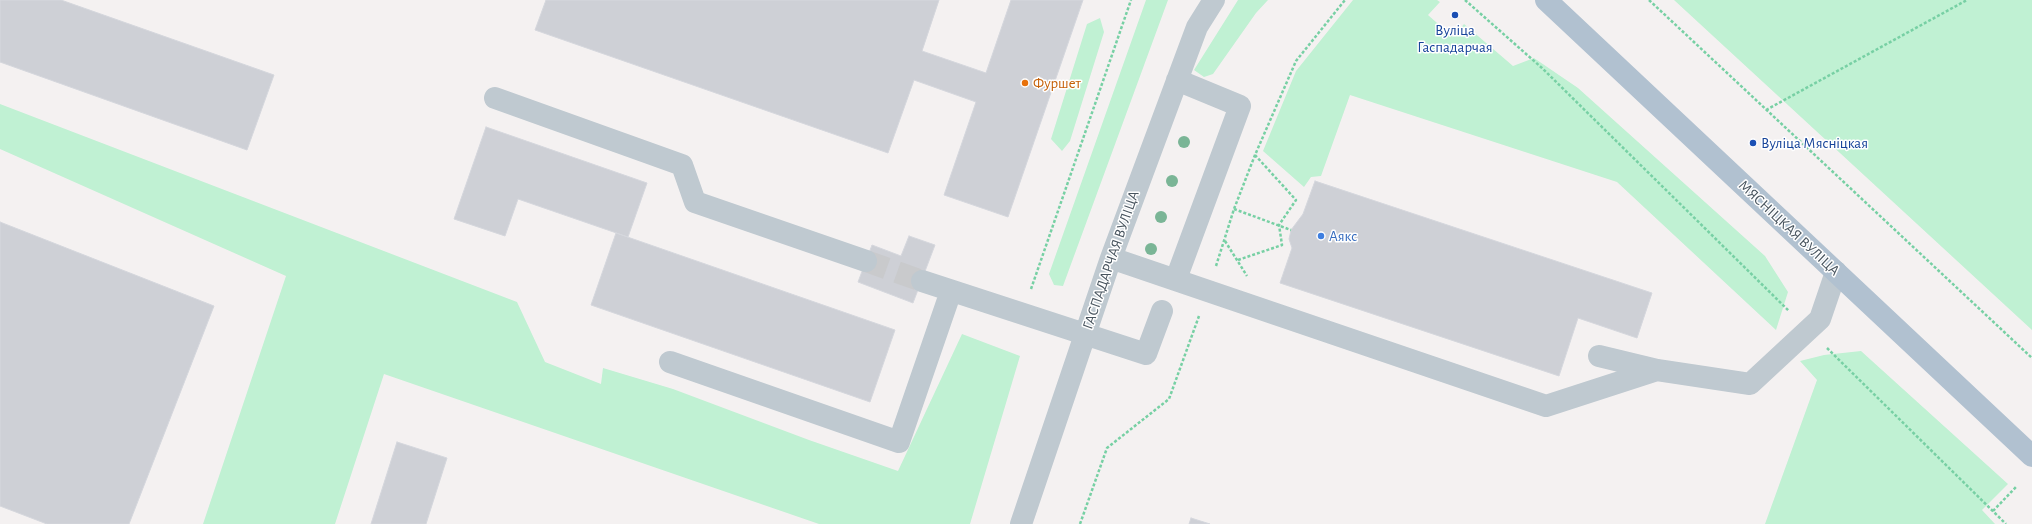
<!DOCTYPE html>
<html>
<head>
<meta charset="utf-8">
<style>
  body { margin:0 }
  canvas { display:block; background:#f4f1f1 }
</style>
</head>
<body>
<canvas width="2032" height="524"></canvas>
<script>
const ctx = document.querySelector('canvas').getContext('2d');
ctx.lineJoin = 'round';
function fill(path, color) { ctx.fillStyle = color; ctx.fill(path, 'evenodd'); }
const toPath = rows => new Path2D(rows.map(r => 'M' + r).join(''));
function strokePath(path, color, width, dash) { ctx.strokeStyle = color; ctx.lineWidth = width; ctx.lineCap = dash ? 'butt' : 'round'; ctx.setLineDash(dash || []); ctx.stroke(path); }
function label(font, color, halo, rows, align = 'center') {
  ctx.font = font + ' "Alegreya Sans",sans-serif'; ctx.lineWidth = 3; ctx.setLineDash([]); ctx.textBaseline = 'middle'; ctx.strokeStyle = halo; ctx.fillStyle = color; for (const [text, x, y, turn = 0] of rows) {
    ctx.save(); ctx.translate(x, y); ctx.rotate((+turn || 0) * Math.PI / 180); ctx.textAlign = isNaN(turn) ? turn : align; if (halo) ctx.strokeText(text, 0, 0); ctx.fillText(text, 0, 0); ctx.restore();
  }
}
fill(toPath([
  [1146,0,1168,0,1063,286,1054,285,1049,274],
  [1238,0,1268,0,1256,13,1213,74,1204,77,1194,70],
  [1353,0,1437,0,1440,2,1428,15,1453,37,1464,24,1513,66,1534,58,1578,88,1765,256,1788,292,1776,330,1617,182,1350,95,1321,176,1311,177,1304,187,1263,151,1296,71],
  [1674,0,2032,0,2032,330],
  [1100,18,1104,32,1070,141,1062,151,1051,139,1087,24],
  [0,104,517,302,545,362,601,384,603,368,673,389,809,440,898,471,962,334,1020,356,970,524,819,524,384,374,335,524,203,524,286,276,0,149],
  [1861,351,2008,484,1982,510,1995,524,1765,524,1817,380,1800,361,1824,355]
]), '#c0f1d3');
const building = toPath([
  [0,0,61,0,274,75,247,150,0,62,0,0],
  [546,0,939,0,922,51,986,73,1011,0,1083,0,1008,217,944,195,976,102,914,80,888,153,535,30,546,0],
  [486,127,647,183,628,237,518,199,505,236,454,219,486,127],
  [1315,181,1652,293,1637,338,1578,318,1559,376,1280,283,1292,248,1289,239,1291,230,1303,214,1315,181],
  [0,222,214,306,129,524,47,524,0,506,0,222],
  [616,233,895,330,870,402,591,305,616,233],
  [909,236,935,245,913,303,858,282,872,245,901,256,909,236],
  [397,442,447,458,426,524,371,524,397,442],
  [1191,518,1210,524,1189,524,1191,518]
]);
fill(building, '#ced0d6');
strokePath(building, '#d5d7dd', 1);
strokePath(toPath([
  [866,261,922,281]
]), '#c9cacc', 22, [22, 11]);
strokePath(toPath([
  [1465,0,1542,68,1789,311],
  [1649,0,2032,358],
  [1766,110,1967,0],
  [1234,209,1291,230],
  [1225,241,1247,276],
  [1238,260,1282,245,1279,225,1296,200,1255,155],
  [1216,266,1234,209,1255,155,1296,61,1345,0],
  [1031,289,1131,0],
  [1827,348,2006,524],
  [1993,511,2016,487],
  [1080,524,1107,448,1169,399,1199,316]
]), '#77d0a4', 2.5, [3, 2]);
strokePath(toPath([
  [495,98,682,165,695,202,866,261],
  [1111,258,1546,406,1657,370],
  [1176,279,1240,106,1177,80],
  [922,281,1146,354,1162,311],
  [1599,356,1657,370,1750,384,1820,319,1836,272],
  [670,362,899,442,951,291],
  [1021,524,1111,258,1197,27,1214,0]
]), '#bfc9d0', 22);
strokePath(toPath([
  [1546,0,2032,456]
]), '#b1c1d0', 22);
ctx.fillStyle = '#7ab596';
for (const [x, y] of [
  [1184,142],
  [1172,181],
  [1161,217],
  [1151,249]
]) { ctx.beginPath(); ctx.arc(x, y, 6, 0, 2 * Math.PI); ctx.fill(); }
for (const [x, y, r, color] of [
  [1455,15,4,"#1a4fb4"],
  [1025,83,4,"#e8710a"],
  [1753,143,4,"#1a4fb4"],
  [1321,236,4,"#3f7fe0"]
]) { const dot = new Path2D(); dot.arc(x, y, r, 0, 2 * Math.PI); ctx.fillStyle = color; ctx.fill(dot); strokePath(dot, '#fff', 1.5); }
label('15px', '#164399', '#fff', [
  ["Вуліца",1455,30],
  ["Гаспадарчая",1455,47],
  ["Вуліца Мясніцкая",1761,143,"left"]
]);
label('15px', '#c56008', '#fff', [
  ["Фуршет",1033,83]
], 'left');
label('15px', '#49555f', '#fff', [
  ["МЯСНІЦКАЯ ВУЛІЦА",1789,228,43],
  ["ГАСПАДАРЧАЯ ВУЛІЦА",1111,260,-71]
]);
label('15px', '#366cbe', '#fff', [
  ["Аякс",1329,236]
], 'left');
</script>
</body>
</html>
